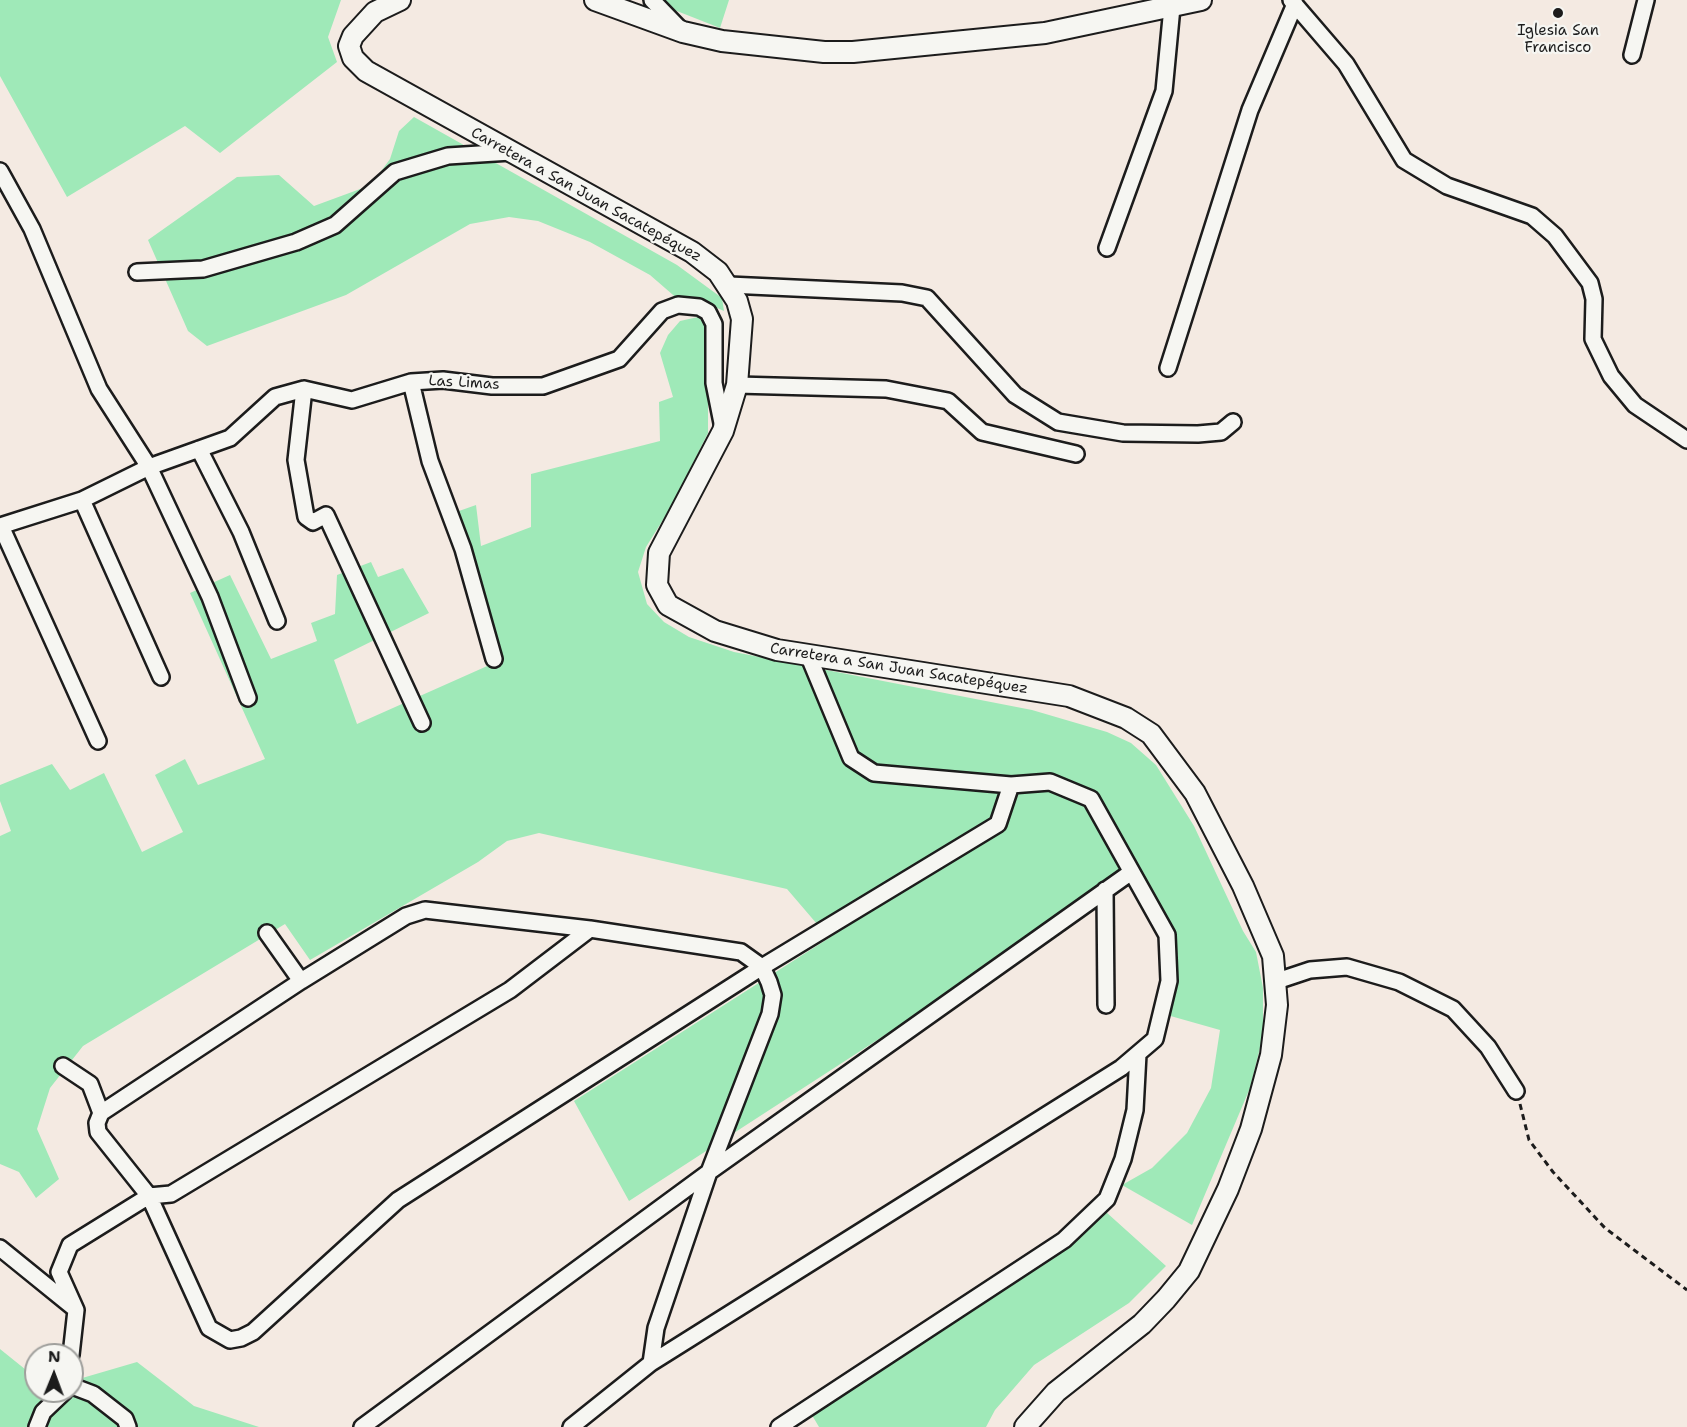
<!DOCTYPE html>
<html>
<head>
<meta charset="utf-8">
<style>
  body { margin:0 }
  #map { position:relative; width:1687px; height:1427px; overflow:hidden; background:#f4eae2; font-family:"Shantell Sans",sans-serif }
  canvas { display:block }
  .north { position:absolute; left:24px; top:1343px; width:60px; height:60px; box-sizing:border-box; background:#f6f6f2; border:2px solid #9f9f9c; border-radius:50%; rotate:1deg; font-size:16px; font-weight:700; line-height:24px; text-align:center; color:#1c1c1c }
  .north::after { content:''; display:block; margin:auto; width:21px; height:27px; background:#1c1c1c; clip-path:polygon(50% 0,100% 100%,50% 72%,0 100%) }
</style>
</head>
<body>
<div id="map">
<canvas width="1687" height="1427"></canvas>
<div class="north">N</div>
</div>
<script>
const ctx = document.querySelector('canvas').getContext('2d');
ctx.lineJoin = 'round';
function fill(path, color) { ctx.fillStyle = color; ctx.fill(path, 'evenodd'); }
const toPath = rows => new Path2D(rows.map(r => 'M' + r).join(''));
function strokePath(path, color, width, dash) { ctx.strokeStyle = color; ctx.lineWidth = width; ctx.lineCap = dash ? 'butt' : 'round'; ctx.setLineDash(dash || []); ctx.stroke(path); }
function label(font, color, halo, rows, align = 'center') {
  ctx.font = font + ' "Shantell Sans",sans-serif'; ctx.lineWidth = 4.5; ctx.setLineDash([]); ctx.textBaseline = 'middle'; ctx.strokeStyle = halo; ctx.fillStyle = color; for (const [text, x, y, turn = 0] of rows) {
    ctx.save(); ctx.translate(x, y); ctx.rotate((+turn || 0) * Math.PI / 180); ctx.textAlign = isNaN(turn) ? turn : align; if (halo) ctx.strokeText(text, 0, 0); ctx.fillText(text, 0, 0); ctx.restore();
  }
}
fill(toPath([
  [0,0,341,0,328,37,337,62,220,153,185,126,67,197,0,76],
  [649,0,729,0,720,28],
  [414,117,677,265,722,298,724,311,697,299,680,301,650,275,590,242,538,221,509,217,470,224,346,295,207,346,188,331,148,240,237,177,279,175,314,206,371,185,390,159,399,131],
  [698,317,708,323,708,433,671,507,646,547,638,572,647,604,664,622,689,637,734,652,1032,710,1107,732,1131,743,1156,765,1194,826,1243,931,1256,952,1263,988,1263,1036,1250,1088,1192,1225,1122,1185,1152,1168,1187,1133,1211,1088,1220,1030,1167,1015,1178,956,1141,869,629,1201,574,1101,829,938,787,889,539,833,507,841,478,862,310,960,285,924,83,1046,50,1088,37,1129,59,1179,36,1198,19,1172,0,1164,0,836,11,831,0,801,0,785,52,764,70,790,104,773,142,852,183,832,155,775,185,759,198,785,265,759,190,593,230,575,271,659,317,641,311,623,335,614,337,575,371,562,378,577,403,568,429,613,334,660,357,724,494,663,459,511,476,505,481,546,531,527,531,474,660,441,659,402,673,397,660,353,668,335,680,321],
  [1106,1212,1166,1266,1129,1303,1034,1365,995,1410,986,1427,819,1427,806,1405],
  [0,1349,36,1378,36,1391,72,1391,72,1381,137,1362,194,1406,259,1427,0,1427]
]), '#9fe9b8');
const minor = toPath([
  [652,0,681,30],
  [1291,0,1346,64,1404,160,1447,186,1532,216,1555,236,1590,283,1594,299,1593,339,1611,376,1635,405,1687,440],
  [1632,55,1646,0],
  [0,171,32,229,99,389,149,467,210,597,248,698],
  [1107,248,1164,91,1172,7],
  [137,272,203,269,296,242,335,225,395,172,448,156,511,152],
  [729,285,902,293,927,298,1015,395,1058,422,1123,433,1198,434,1221,432,1233,422],
  [1168,368,1250,110,1295,4],
  [411,382,430,461,463,549,494,659],
  [737,385,886,389,948,401,982,432,1076,454],
  [304,389,296,460,306,517,313,522,326,515,422,723],
  [199,449,241,532,277,621],
  [82,500,161,677],
  [0,526,82,500,149,467,230,438,275,397,304,389,352,400,411,382,443,380,492,386,543,386,619,359,662,311,678,305,699,307,708,312,714,324,714,383,723,428],
  [1,526,98,741],
  [1105,890,1106,1005],
  [267,933,301,981],
  [1277,981,1310,970,1347,967,1399,982,1453,1009,1488,1047,1516,1091],
  [63,1066,90,1084,101,1113],
  [0,1248,74,1308],
  [71,1355,76,1310,59,1272,70,1245,149,1196,171,1194,510,990,590,929],
  [651,1363,656,1328,709,1172,770,1014,773,995,769,982,762,967,741,952,590,929,425,910,406,916,301,981,101,1113,97,1123,98,1132,149,1196,209,1328,230,1340,241,1338,253,1332,398,1200,762,967,998,824,1011,785],
  [72,1386,93,1394,125,1419,128,1427],
  [37,1427,43,1412,65,1391],
  [362,1427,709,1172,1130,873],
  [571,1427,651,1363,1121,1068,1155,1039,1169,981,1167,935,1091,799,1050,782,1011,785,874,773,851,758,809,657],
  [779,1427,1064,1240,1107,1199,1123,1159,1135,1110,1138,1054]
]);
const major = toPath([
  [400,0,375,12,353,36,349,46,353,58,366,71,692,252,718,272,737,301,742,319,737,385,723,431,659,553,657,585,668,605,715,631,777,650,1069,696,1126,718,1151,734,1195,793,1243,886,1273,956,1277,1005,1271,1055,1251,1129,1228,1189,1189,1271,1166,1299,1142,1324,1056,1392,1025,1427],
  [595,0,683,32,722,41,824,52,853,52,1045,33,1201,0]
]);
strokePath(minor, '#1c1c1c', 20);
strokePath(major, '#1c1c1c', 24);
strokePath(toPath([
  [1520,1104,1529,1140,1553,1172,1605,1228,1687,1290]
]), '#1c1c1c', 3, [6, 4.5]);
strokePath(minor, '#f6f6f2', 15);
strokePath(major, '#f6f6f2', 20);
for (const [x, y, r, color] of [
  [1558,13,6,"#1c1c1c"]
]) { const dot = new Path2D(); dot.arc(x, y, r, 0, 2 * Math.PI); ctx.fillStyle = color; ctx.fill(dot); strokePath(dot, '#f6f6f2', 2); }
label('15px', '#1c1c1c', '#f6f6f2', [
  ["Iglesia San",1558,31],
  ["Francisco",1558,48]
]);
label('15px', '#1c1c1c', '#f6f6f2', [
  ["Carretera a San Juan Sacatepéquez",586,195,29],
  ["Las Limas",464,383,3],
  ["Carretera a San Juan Sacatepéquez",899,669,9]
]);
</script>
</body>
</html>
